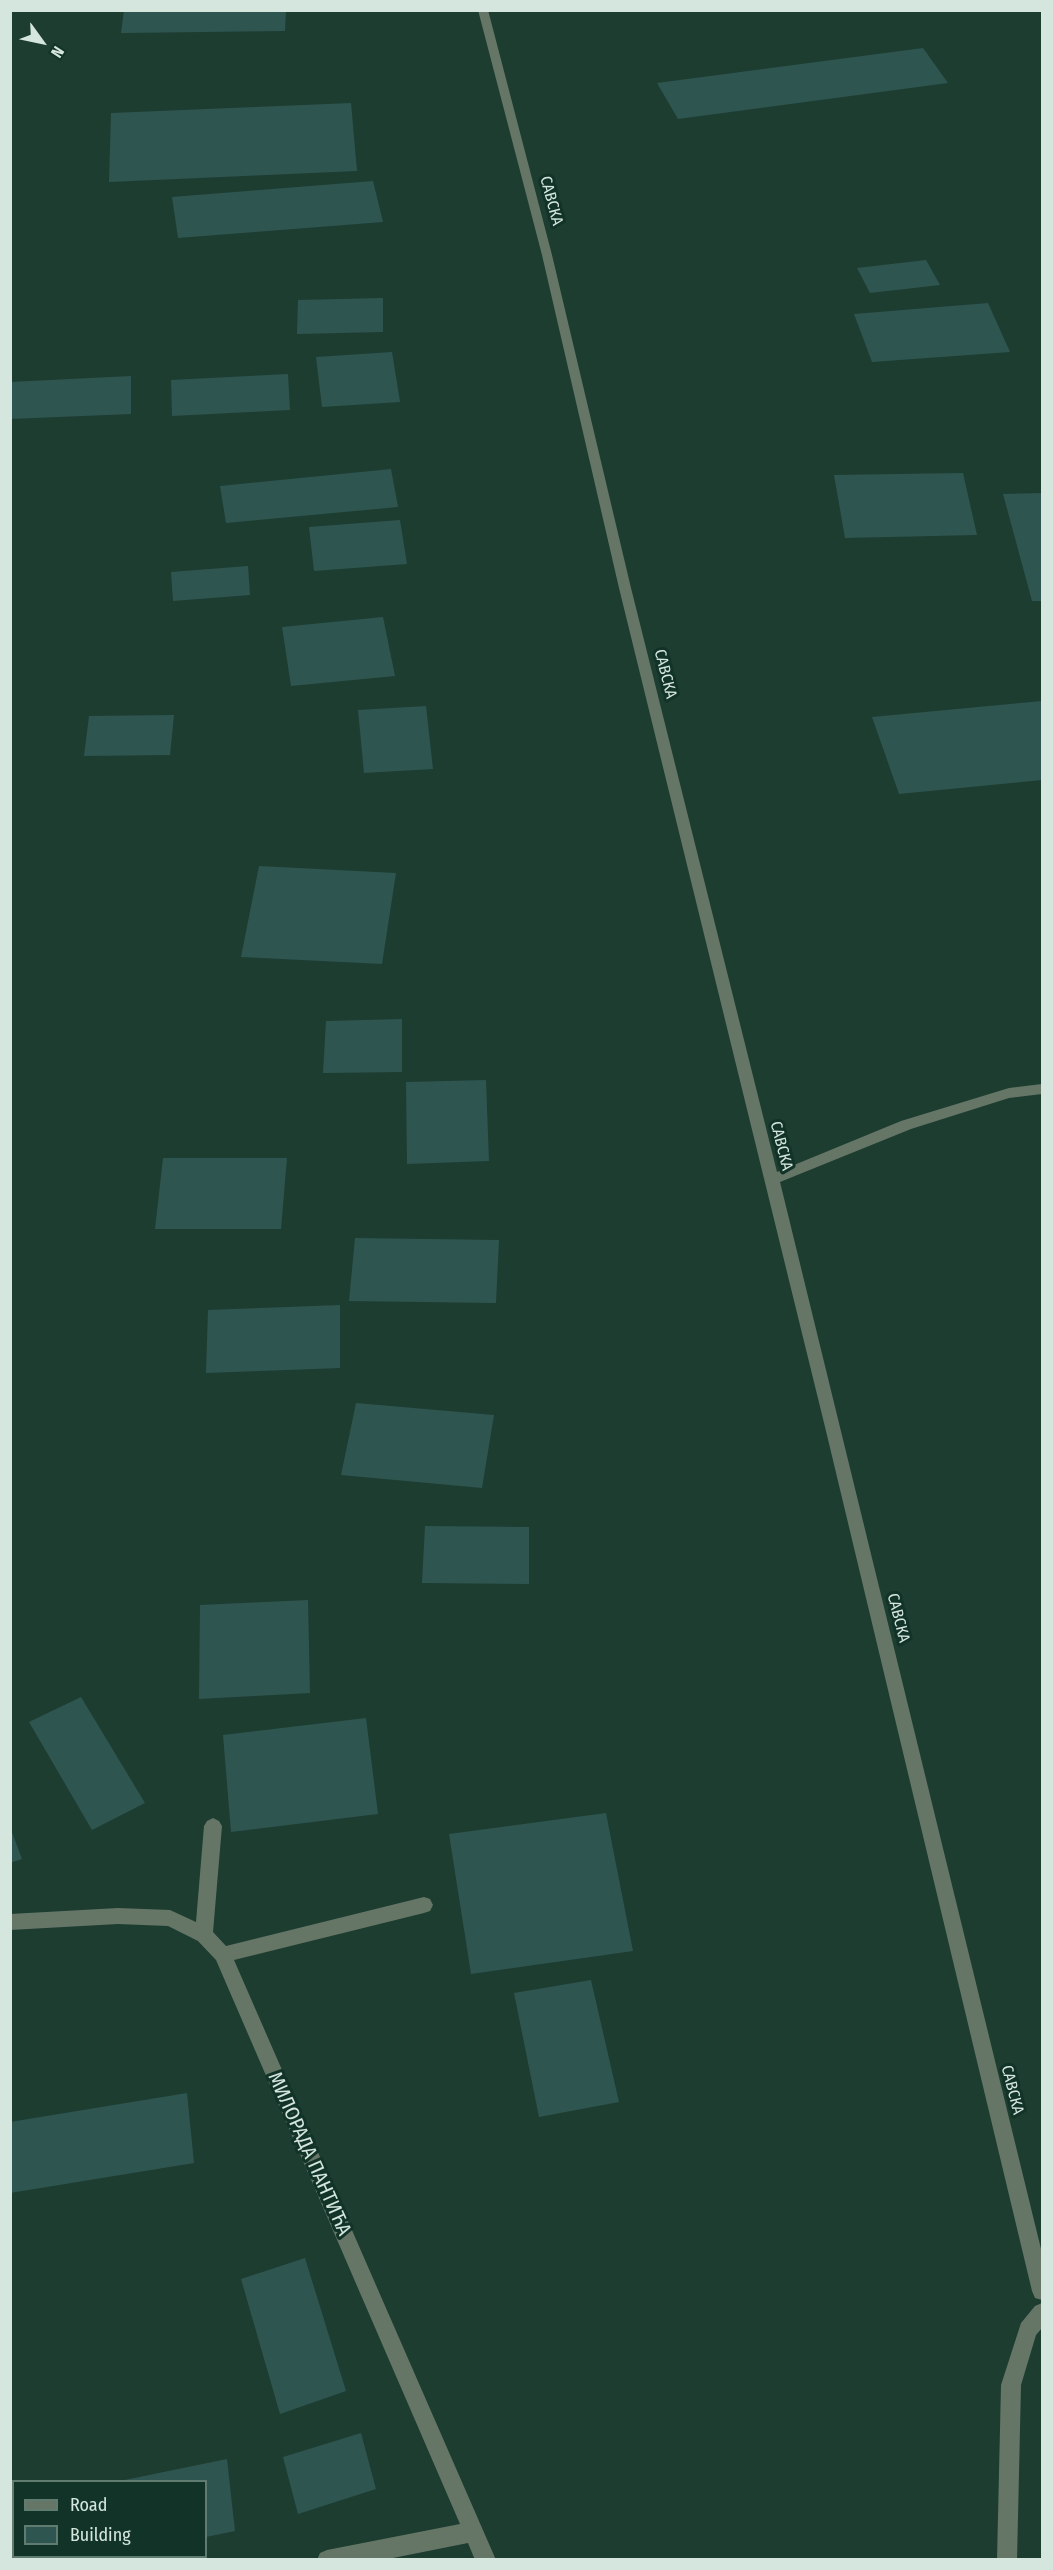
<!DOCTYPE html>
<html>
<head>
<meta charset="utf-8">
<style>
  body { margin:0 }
  #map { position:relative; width:1053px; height:2570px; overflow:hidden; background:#1d3d31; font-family:"Fira Sans Condensed",sans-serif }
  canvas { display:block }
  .frame { position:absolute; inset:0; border:12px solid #d4e6dd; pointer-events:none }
  .legend { position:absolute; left:12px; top:2480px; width:195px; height:78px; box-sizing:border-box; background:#123327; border:2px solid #607b70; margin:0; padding:8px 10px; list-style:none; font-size:18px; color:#d4e6dd }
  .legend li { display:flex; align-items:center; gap:12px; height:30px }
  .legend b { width:30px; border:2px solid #607b70 }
  .north { position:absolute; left:12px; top:12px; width:60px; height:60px; -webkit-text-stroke:4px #123327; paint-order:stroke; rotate:123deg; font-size:16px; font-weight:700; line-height:24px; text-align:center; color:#d4e6dd }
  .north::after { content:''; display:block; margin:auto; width:21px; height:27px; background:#d4e6dd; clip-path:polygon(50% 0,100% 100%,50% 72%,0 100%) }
</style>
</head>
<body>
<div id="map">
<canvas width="1053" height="2570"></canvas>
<div class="frame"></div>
<ul class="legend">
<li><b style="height:8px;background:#657667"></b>Road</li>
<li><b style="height:16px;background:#2f5550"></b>Building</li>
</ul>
<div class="north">N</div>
</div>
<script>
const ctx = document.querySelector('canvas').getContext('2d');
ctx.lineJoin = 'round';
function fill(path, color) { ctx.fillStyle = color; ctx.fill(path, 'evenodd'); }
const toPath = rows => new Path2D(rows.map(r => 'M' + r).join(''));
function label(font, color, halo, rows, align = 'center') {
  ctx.font = font + ' "Fira Sans Condensed",sans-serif'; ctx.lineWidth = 6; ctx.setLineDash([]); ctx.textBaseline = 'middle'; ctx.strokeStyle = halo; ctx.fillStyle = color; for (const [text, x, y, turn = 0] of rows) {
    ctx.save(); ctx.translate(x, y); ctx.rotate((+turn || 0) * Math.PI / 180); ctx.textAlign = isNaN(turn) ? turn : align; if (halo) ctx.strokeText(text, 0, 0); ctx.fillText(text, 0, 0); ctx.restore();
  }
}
fill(toPath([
  [124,10,286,10,285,31,121,33],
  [923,48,948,83,678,119,657,83],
  [351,103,357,171,109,182,111,113],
  [373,181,383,222,178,238,172,197],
  [926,260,940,285,870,293,857,268],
  [383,298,383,332,297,334,298,300],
  [988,303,1010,352,872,362,854,314],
  [392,352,400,402,322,407,316,357],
  [288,374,290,410,172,416,171,380],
  [131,376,131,414,10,419,10,382],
  [391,469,398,507,226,523,220,486],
  [963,473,977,535,845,538,834,475],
  [1042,493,1042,601,1032,601,1003,494],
  [400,520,407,564,314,571,309,527],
  [248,566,250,595,173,601,171,572],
  [383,617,395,676,291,686,282,627],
  [1042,701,1042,780,899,794,872,717],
  [426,706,433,769,364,773,358,710],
  [174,715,170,755,84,756,89,716],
  [259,866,396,873,382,964,241,957],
  [402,1019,402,1072,323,1073,326,1021],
  [486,1080,489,1161,407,1164,406,1082],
  [163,1158,287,1158,281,1229,155,1229],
  [355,1238,499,1240,496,1303,349,1301],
  [340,1305,340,1368,206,1373,208,1310],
  [356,1403,494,1415,482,1488,341,1475],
  [425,1526,529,1527,529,1584,422,1583],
  [308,1600,310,1693,199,1699,200,1605],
  [81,1697,145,1803,92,1830,29,1722],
  [366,1718,378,1814,231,1832,223,1735],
  [606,1813,633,1951,471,1974,449,1834],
  [10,1827,22,1859,10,1863],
  [591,1980,619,2102,539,2117,514,1993],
  [187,2093,194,2163,10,2193,10,2122],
  [305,2258,346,2391,280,2414,241,2279],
  [361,2433,376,2489,298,2514,283,2457],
  [227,2459,235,2531,206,2537,206,2482,115,2482],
  [10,2500,14,2500,14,2556,99,2558,10,2560]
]), '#2f5550');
fill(toPath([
  [478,10,488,10,552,255,631,588,777,1172,901,1121,1009,1088,1042,1084,1042,1094,1009,1098,911,1129,780,1182,1042,2253,1042,2300,1035,2298,1032,2291,826,1431,619,588,542,255,478,10],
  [213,1818,219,1821,222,1826,213,1932,226,1946,424,1897,430,1899,433,1905,430,1911,424,1913,234,1960,496,2560,475,2560,468,2543,383,2560,317,2560,320,2553,327,2550,460,2524,216,1960,198,1941,168,1926,118,1924,10,1930,10,1914,118,1908,170,1910,196,1922,204,1826,207,1821,213,1818],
  [1042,2303,1042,2328,1036,2335,1021,2385,1017,2560,997,2560,1001,2385,1021,2323,1035,2306,1042,2303]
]), '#657667');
label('16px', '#d4e6dd', '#123327', [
  ["САВСКА",551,201,75],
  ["САВСКА",665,674,76],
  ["САВСКА",781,1146,76],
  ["САВСКА",898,1618,76],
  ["САВСКА",1012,2090,76]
]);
label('20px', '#d4e6dd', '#123327', [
  ["МИЛОРАДА ПАНТИЋА",309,2154,66]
]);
</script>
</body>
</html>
